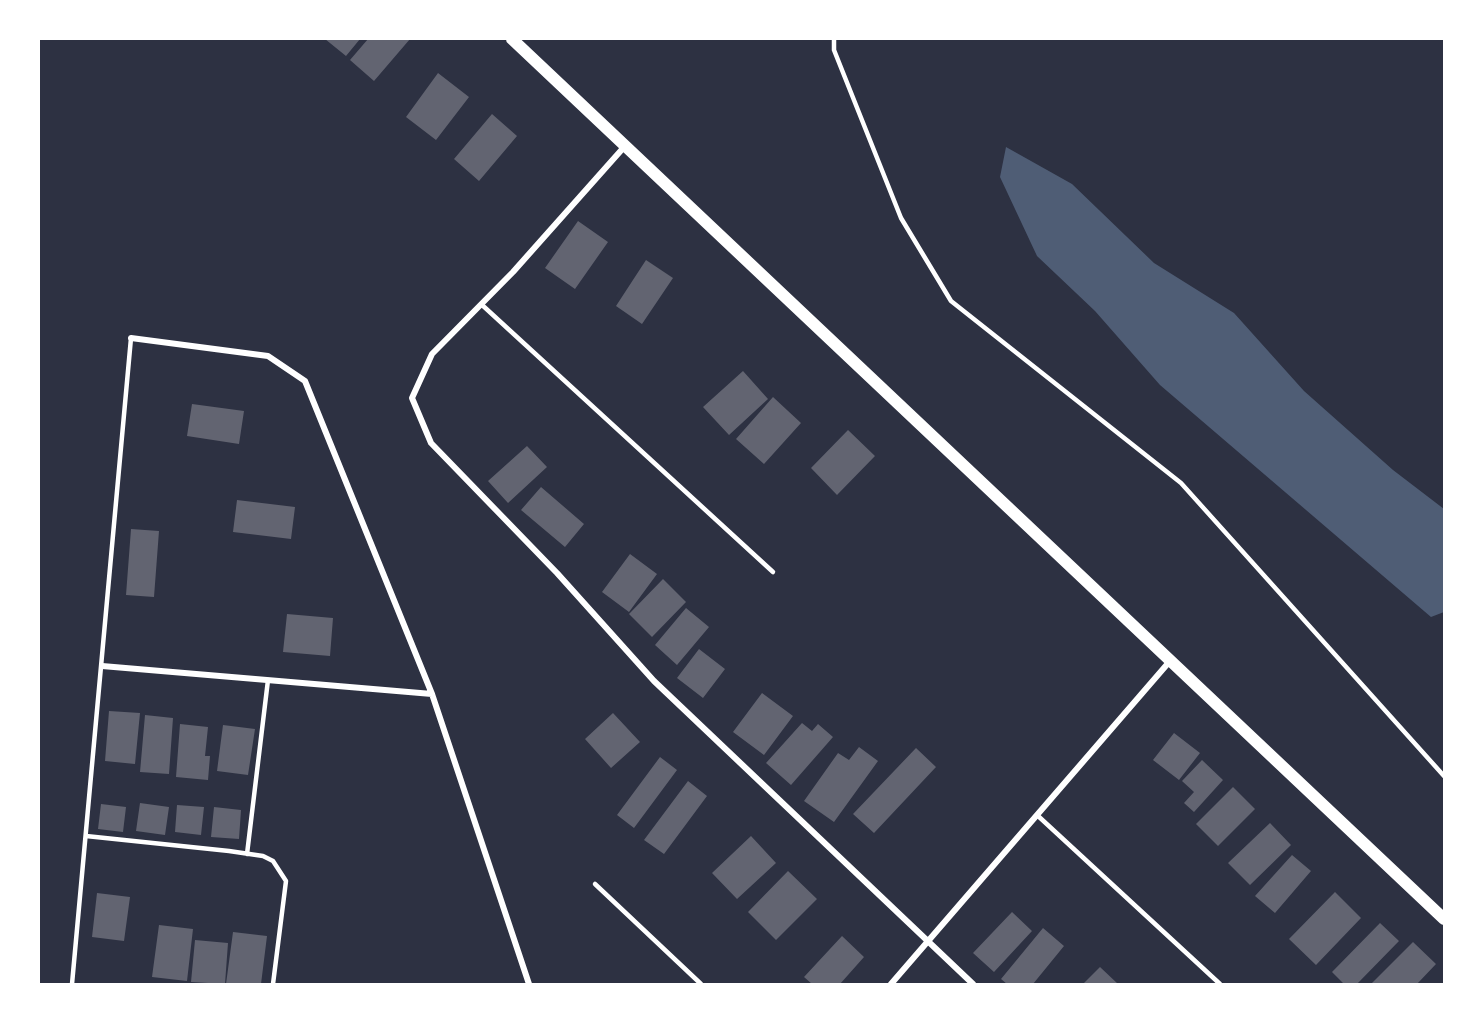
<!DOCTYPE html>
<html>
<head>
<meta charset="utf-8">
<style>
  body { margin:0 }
  #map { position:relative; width:1483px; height:1023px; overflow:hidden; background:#2d3142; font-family:Jost,sans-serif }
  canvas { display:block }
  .frame { position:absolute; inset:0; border:40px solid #fff; pointer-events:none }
</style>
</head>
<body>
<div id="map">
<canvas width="1483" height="1023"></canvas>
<div class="frame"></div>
</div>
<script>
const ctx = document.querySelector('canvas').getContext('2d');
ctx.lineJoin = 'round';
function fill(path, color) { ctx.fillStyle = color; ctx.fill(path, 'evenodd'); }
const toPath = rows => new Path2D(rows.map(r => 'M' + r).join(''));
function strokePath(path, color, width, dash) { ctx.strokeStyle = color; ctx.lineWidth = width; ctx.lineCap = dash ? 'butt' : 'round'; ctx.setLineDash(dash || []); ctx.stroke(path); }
fill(toPath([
  [1006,147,1072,184,1154,263,1234,313,1304,391,1393,470,1444,509,1444,612,1431,617,1160,385,1095,311,1037,256,1000,177]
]), '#4f5d75');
fill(toPath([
  [325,39,360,39,346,56],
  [368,39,410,39,374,81,350,60],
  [438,73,469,97,436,140,406,117],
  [492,114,517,136,479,181,454,159],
  [578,221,608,242,575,289,545,268],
  [646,260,673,278,642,324,616,306],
  [743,371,768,399,729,435,703,407],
  [773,397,801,423,764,464,736,439],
  [192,404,244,411,239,444,187,436],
  [848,430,875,456,837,495,811,468],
  [527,446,547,467,508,503,488,481],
  [541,487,584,524,565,547,521,510],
  [237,500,295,507,291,539,233,532],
  [131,529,159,531,154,597,126,595],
  [630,554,657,574,629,612,602,592],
  [663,579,686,602,652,637,629,614],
  [686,608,709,627,677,665,655,645],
  [287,614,333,618,330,656,283,652],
  [699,649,725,669,703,698,677,678],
  [762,693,793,716,764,755,733,732],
  [109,711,140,713,135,764,105,761],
  [613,713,640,742,611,768,585,739],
  [145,715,173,718,169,774,140,772],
  [802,723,812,731,818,724,833,737,791,785,766,763],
  [180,724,208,727,205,756,210,756,208,780,176,777],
  [223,725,255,729,248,775,217,771],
  [1174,733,1200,753,1179,780,1153,760],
  [859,747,878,761,834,822,804,801,838,753,849,760],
  [916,748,936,767,874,833,853,814],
  [660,757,677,770,634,828,617,815],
  [1202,760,1223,780,1194,812,1184,803,1194,792,1182,781],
  [688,781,707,796,664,854,644,840],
  [1233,787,1255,809,1218,846,1196,824],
  [140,803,169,807,165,835,136,831],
  [101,804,126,807,123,832,98,829],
  [177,805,204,807,201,835,175,832],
  [214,807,241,810,239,839,211,837],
  [1270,823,1291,845,1250,885,1228,863],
  [751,836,776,863,737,899,712,873],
  [1292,855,1311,871,1275,913,1255,896],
  [788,871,817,899,776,940,748,912],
  [1335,892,1361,918,1316,965,1289,939],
  [97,893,130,897,124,941,92,937],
  [1012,912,1032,931,994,972,973,953],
  [1380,923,1399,941,1357,984,1344,984,1332,972],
  [159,925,193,929,187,981,152,977],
  [1043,928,1064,946,1033,984,1007,984,1001,979],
  [233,932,267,936,261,984,226,984],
  [842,936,864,957,840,984,812,984,804,977],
  [195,940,228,943,225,984,191,982],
  [1413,942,1436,964,1417,984,1371,984],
  [1100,967,1118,984,1083,984]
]), '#626471');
strokePath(toPath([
  [834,39,834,50,901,218,951,301,1181,483,1444,776],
  [481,304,773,572],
  [1037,815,1220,984],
  [86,836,229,851,263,856,273,861,286,881,273,984],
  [247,854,268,680],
  [595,884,701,984],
  [72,984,131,338]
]), '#fff', 4.5);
strokePath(toPath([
  [625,146,513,272,432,354,412,398,431,443,557,573,654,681,973,984],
  [131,338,268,356,305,381,432,694,529,984],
  [102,666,432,694],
  [891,984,1170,661]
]), '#fff', 6);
strokePath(toPath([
  [512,39,1444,919]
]), '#fff', 12);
</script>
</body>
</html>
